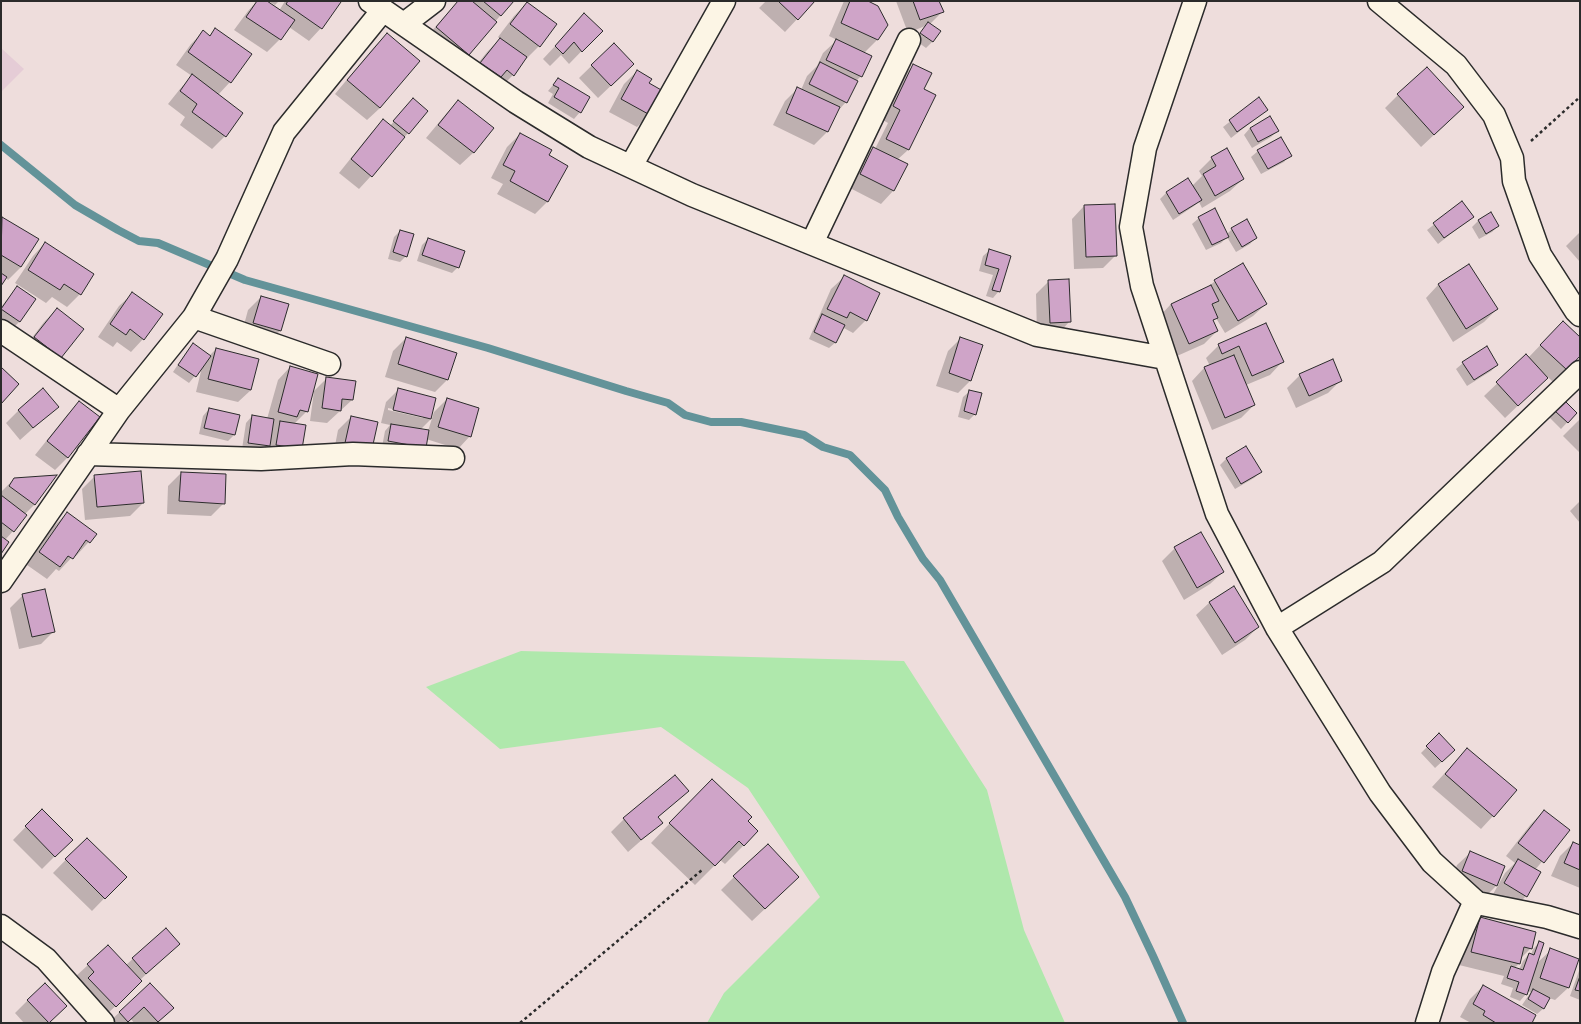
<!DOCTYPE html>
<html>
<head>
<meta charset="utf-8">
<style>
  body { margin:0 }
  #map { position:relative; width:1581px; height:1024px; overflow:hidden; background:#eedddc; font-family:"Comic Neue",sans-serif }
  canvas { display:block }
  .frame { position:absolute; inset:0; border:2px solid #2b2b2b; pointer-events:none }
</style>
</head>
<body>
<div id="map">
<canvas width="1581" height="1024"></canvas>
<div class="frame"></div>
</div>
<script>
const ctx = document.querySelector('canvas').getContext('2d');
ctx.lineJoin = 'round';
function fill(path, color) { ctx.fillStyle = color; ctx.fill(path, 'evenodd'); }
const toPath = rows => new Path2D(rows.map(r => 'M' + r).join(''));
function strokePath(path, color, width, dash) { ctx.strokeStyle = color; ctx.lineWidth = width; ctx.lineCap = dash ? 'butt' : 'round'; ctx.setLineDash(dash || []); ctx.stroke(path); }
fill(toPath([
  [1,48,24,69,1,92]
]), '#e5ccd6');
fill(toPath([
  [521,651,904,661,987,790,1024,930,1065,1023,707,1023,724,993,820,897,748,788,661,727,500,749,426,687]
]), '#afe8ac');
fill(toPath([
  [257,1,266,1,279,11,285,1,338,1,321,28,309,41,289,27,280,39,267,52,234,30,248,11],
  [268,1,279,1,275,5],
  [458,1,512,1,469,54,456,67,424,40],
  [766,1,814,1,785,32,759,8],
  [844,1,866,1,878,39,863,54,861,76,856,81,846,102,836,113,827,132,814,145,773,125,785,101,798,88,801,90,807,76,817,66,823,53,837,40,829,36],
  [896,1,938,1,942,12,929,25,933,41,926,48,915,40,925,26,908,33],
  [527,3,539,46,526,59,525,58,513,75,500,88,468,76,487,52,500,39,498,37,514,16],
  [584,15,601,31,569,64,561,55,550,66,543,59],
  [216,29,230,82,218,95,242,113,225,136,212,149,180,125,185,117,168,104,180,89,192,76,176,65,191,44,203,32,209,36],
  [387,34,380,108,367,120,335,94,374,47],
  [614,44,620,77,598,98,579,78],
  [914,65,923,89,934,95,908,150,897,160,906,165,893,191,881,204,848,187,861,161,873,148,875,149,888,123,881,119,901,78],
  [637,71,648,84,650,114,637,127,609,112,624,84],
  [558,79,580,112,574,119,548,103,553,94,548,91],
  [1398,95,1450,120,1421,147,1385,108],
  [1259,99,1267,110,1231,138,1223,127],
  [458,101,493,128,473,153,460,165,426,138,446,114],
  [407,106,427,111,371,176,359,189,339,173,371,133,383,121,390,126],
  [1250,128,1277,131,1271,137,1252,148,1244,135],
  [520,134,547,202,535,214,497,194,503,184,491,178,507,147],
  [1258,151,1290,155,1284,162,1261,174,1251,157],
  [1212,158,1243,179,1230,191,1202,208,1199,202,1194,206,1173,220,1160,199,1166,193,1188,180,1192,186,1202,176,1199,171],
  [1462,203,1472,217,1438,244,1427,230],
  [1084,206,1116,255,1103,268,1074,269,1072,219],
  [2,218,21,267,8,280,6,278,1,285],
  [1199,218,1226,235,1232,229,1256,237,1250,244,1236,252,1227,237,1221,243,1206,250,1192,224],
  [1478,221,1498,226,1492,232,1479,239,1472,227],
  [400,231,406,256,400,262,388,259,394,237],
  [1580,232,1580,262,1566,246],
  [428,239,458,267,452,273,417,261,422,245],
  [45,243,80,294,67,307,52,297,46,303,15,283,33,256],
  [990,250,1010,256,999,291,993,298,986,296,993,275,979,271,983,256],
  [1469,265,1497,309,1484,322,1453,342,1426,298,1438,285],
  [844,277,866,320,853,333,842,327,836,342,829,348,809,339,831,289],
  [1049,281,1070,321,1058,334,1037,335,1036,294],
  [1215,281,1266,304,1253,316,1225,333,1216,318,1212,322,1217,331,1204,344,1177,356,1159,317,1171,304,1208,287],
  [17,287,19,322,13,328,1,319,1,307],
  [132,294,143,339,131,352,117,342,113,347,98,337,119,306],
  [261,297,280,331,267,343,241,336,248,310],
  [57,309,60,358,22,351,44,322],
  [1266,324,1282,362,1270,375,1246,385,1254,405,1241,418,1212,430,1192,381,1204,368,1210,366,1206,358,1219,345],
  [1550,335,1580,339,1580,355,1553,382,1548,377,1505,418,1484,396,1526,356,1528,358],
  [406,338,448,379,435,392,385,377,393,351],
  [961,338,971,380,958,393,936,386,948,351],
  [193,345,209,356,216,349,251,390,238,402,196,392,202,367,189,383,173,372,187,351],
  [1463,363,1497,365,1491,371,1467,386,1456,369],
  [290,367,307,411,294,424,301,449,270,451,271,443,263,452,242,449,246,423,252,416,267,419,278,380],
  [1300,375,1341,380,1328,393,1296,408,1287,388],
  [327,378,352,400,327,423,310,421,314,391],
  [398,390,431,419,420,430,428,431,434,412,447,399,470,436,458,449,426,439,425,447,382,447,385,431,390,425,381,423,386,402],
  [388,408,423,416,423,418,388,410],
  [970,391,975,414,969,420,958,417,963,397],
  [79,402,68,457,55,470,35,455,67,415],
  [57,407,20,440,6,423,19,410],
  [1559,408,1576,413,1561,429,1550,418],
  [209,409,239,416,234,435,228,441,199,434,203,416],
  [351,417,377,422,333,456,338,430],
  [1580,419,1580,453,1563,436],
  [1227,458,1261,472,1254,478,1235,489,1220,465],
  [181,473,224,503,211,516,167,514,168,486],
  [95,476,143,503,130,516,85,520,82,489],
  [14,479,35,504,25,514,13,531,5,540,1,552,1,492],
  [1580,501,1580,523,1570,511],
  [67,513,96,534,76,556,75,554,59,571,56,569,47,579,27,565,54,526],
  [1201,533,1223,572,1210,584,1184,600,1162,561,1175,548],
  [1233,587,1258,627,1245,640,1222,655,1196,615,1209,603],
  [23,595,54,631,41,644,19,649,10,608],
  [1439,735,1448,756,1435,768,1421,753],
  [1467,749,1493,816,1481,829,1432,787],
  [687,791,657,818,661,823,628,852,611,832,624,819],
  [693,799,746,821,744,845,725,864,720,860,695,885,651,843],
  [42,810,71,840,42,869,13,840],
  [1544,811,1568,830,1535,870,1526,896,1513,909,1492,896,1505,873,1515,863,1506,856,1531,824],
  [86,839,125,877,92,911,53,873],
  [1573,843,1580,846,1580,888,1551,876,1560,856],
  [1470,853,1497,885,1484,898,1450,884,1457,865],
  [734,877,785,890,752,921,721,890],
  [1480,919,1531,948,1520,959,1519,964,1514,968,1519,970,1523,961,1529,954,1531,955,1533,949,1539,943,1536,964,1551,950,1578,959,1568,988,1555,1000,1549,998,1544,1008,1537,1014,1522,1005,1531,992,1527,991,1526,994,1520,1001,1510,997,1513,988,1501,984,1504,976,1459,965,1467,931],
  [166,929,178,944,140,980,128,994,102,1019,75,977,88,965,126,965],
  [1580,968,1580,1000,1570,996],
  [150,984,172,1008,157,1023,134,1023,131,1019,127,1023,108,1023],
  [1483,986,1531,1023,1471,1023,1460,1017,1470,999],
  [28,1000,66,1006,48,1023,24,1023,15,1013]
]), '#0003');
strokePath(toPath([
  [1,145,75,205,118,230,139,241,158,243,245,280,488,348,626,391,668,403,685,415,711,422,741,422,804,435,823,447,850,455,885,490,898,517,923,559,940,580,1125,897,1153,956,1183,1023]
]), '#639399', 8);
const building = toPath([
  [257,1,267,1,295,20,281,40,246,17,257,1],
  [288,1,340,1,341,2,322,29,286,4,288,1],
  [458,1,472,1,497,22,469,55,436,27,458,1],
  [483,1,514,1,501,16,483,1],
  [778,1,815,1,798,20,778,1],
  [850,1,868,1,878,6,888,25,878,40,841,23,850,1],
  [913,1,939,1,944,12,920,20,913,1],
  [527,2,557,24,540,47,510,24,527,2],
  [584,13,603,31,582,52,574,42,563,54,555,46,584,13],
  [928,22,941,31,933,42,920,33,928,22],
  [215,28,252,54,231,83,188,52,203,30,210,36,215,28],
  [387,33,420,61,380,108,347,80,387,33],
  [500,38,527,57,514,76,507,70,501,77,480,63,500,38],
  [836,39,872,56,862,77,826,60,836,39],
  [614,43,634,64,611,86,591,65,614,43],
  [820,62,858,81,847,103,809,84,820,62],
  [913,64,932,73,924,89,936,95,909,150,886,139,900,110,893,106,913,64],
  [1427,67,1464,107,1434,135,1397,94,1427,67],
  [637,70,652,79,649,83,663,91,650,115,621,99,637,70],
  [192,74,243,113,226,137,192,112,197,104,180,91,192,74],
  [558,78,590,97,581,113,554,97,559,88,553,85,558,78],
  [797,87,840,107,828,132,786,113,797,87],
  [1259,97,1268,110,1237,132,1229,120,1259,97],
  [413,98,428,111,409,134,393,121,413,98],
  [458,100,494,128,474,153,438,125,458,100],
  [1270,116,1279,131,1258,142,1250,128,1270,116],
  [383,119,405,137,372,177,351,159,383,119],
  [520,133,552,150,549,155,568,166,548,202,510,181,515,171,503,165,520,133],
  [1281,137,1292,156,1268,169,1257,150,1281,137],
  [873,147,908,164,894,191,860,174,873,147],
  [1227,148,1244,179,1215,196,1203,174,1216,166,1211,157,1227,148],
  [1188,178,1202,200,1179,214,1166,192,1188,178],
  [1462,201,1474,217,1444,238,1433,223,1462,201],
  [1115,204,1117,256,1086,257,1084,205,1115,204],
  [1215,208,1229,237,1212,245,1198,217,1215,208],
  [1491,212,1499,226,1486,234,1478,220,1491,212],
  [2,217,39,239,21,267,1,255,2,217],
  [1247,219,1257,238,1242,247,1231,228,1247,219],
  [400,230,414,234,407,257,393,252,400,230],
  [428,238,465,251,459,268,422,255,428,238],
  [45,242,94,274,81,295,64,284,60,290,28,270,45,242],
  [989,249,1011,256,1000,292,992,290,999,269,985,265,989,249],
  [1243,263,1267,304,1238,321,1214,280,1243,263],
  [1469,264,1498,309,1466,329,1438,284,1469,264],
  [1,273,7,277,1,286,1,273],
  [844,275,880,293,867,321,850,312,847,318,827,309,844,275],
  [1069,279,1071,322,1050,323,1048,280,1069,279],
  [1211,285,1219,301,1212,304,1218,318,1213,320,1218,331,1189,344,1171,304,1211,285],
  [17,286,36,299,20,322,1,309,17,286],
  [132,292,163,314,144,340,130,329,126,335,110,324,132,292],
  [261,296,289,304,281,331,253,323,261,296],
  [57,308,84,329,61,358,34,337,57,308],
  [822,314,845,325,836,343,814,332,822,314],
  [1563,321,1580,337,1580,356,1567,370,1540,345,1563,321],
  [1266,323,1284,362,1252,376,1239,346,1222,354,1218,344,1266,323],
  [406,337,457,353,448,380,398,364,406,337],
  [960,337,983,345,971,381,949,373,960,337],
  [193,343,211,356,196,377,178,365,193,343],
  [1487,346,1498,365,1474,380,1462,362,1487,346],
  [216,348,259,359,251,390,208,379,216,348],
  [1526,354,1548,378,1518,406,1496,382,1526,354],
  [1234,355,1255,405,1225,418,1204,367,1234,355],
  [1333,359,1342,381,1309,396,1299,374,1333,359],
  [290,366,318,374,308,412,300,410,297,417,278,412,290,366],
  [1,367,19,384,1,404,1,367],
  [326,377,356,381,353,400,342,399,341,411,322,408,326,377],
  [43,388,59,407,33,428,18,410,43,388],
  [398,388,436,398,431,419,393,410,398,388],
  [969,390,982,393,976,415,964,411,969,390],
  [447,398,479,408,471,437,438,427,447,398],
  [79,401,100,417,68,458,47,441,79,401],
  [1565,401,1577,413,1568,423,1555,411,1565,401],
  [209,408,240,415,235,435,204,428,209,408],
  [252,415,274,419,270,446,248,443,252,415],
  [351,416,378,422,372,449,345,443,351,416],
  [280,421,306,425,302,449,276,445,280,421],
  [391,424,429,430,426,448,388,441,391,424],
  [1246,446,1262,472,1241,484,1226,458,1246,446],
  [141,471,144,503,97,507,94,475,141,471],
  [181,472,226,474,225,504,179,501,181,472],
  [57,475,35,505,9,486,14,478,57,475],
  [1,495,27,515,14,532,1,522,1,495],
  [67,512,97,534,90,543,86,540,73,559,68,556,60,567,39,552,67,512],
  [1201,532,1224,572,1197,588,1174,547,1201,532],
  [1,536,9,542,1,554,1,536],
  [1234,586,1259,627,1235,643,1209,602,1234,586],
  [45,589,55,632,32,637,22,594,45,589],
  [1439,733,1455,750,1442,762,1426,746,1439,733],
  [1467,748,1517,790,1494,817,1445,774,1467,748],
  [675,775,689,791,658,817,663,823,641,840,623,818,675,775],
  [712,779,752,817,748,821,758,831,744,846,739,841,715,866,669,823,712,779],
  [42,809,73,840,55,857,25,826,42,809],
  [1544,810,1570,830,1544,863,1518,843,1544,810],
  [87,838,127,877,105,899,65,859,87,838],
  [1573,842,1580,845,1580,870,1564,863,1573,842],
  [768,844,799,877,765,909,733,876,768,844],
  [1470,851,1505,866,1497,886,1462,871,1470,851],
  [1518,859,1541,872,1527,897,1504,883,1518,859],
  [1480,917,1536,932,1532,949,1524,947,1520,964,1471,952,1480,917],
  [166,928,180,944,146,974,132,958,166,928],
  [1539,941,1544,943,1527,995,1516,991,1519,982,1507,978,1511,966,1523,970,1529,953,1534,955,1539,941],
  [108,945,142,981,116,1007,88,978,94,972,87,964,108,945],
  [1550,948,1579,959,1569,988,1540,978,1550,948],
  [1580,976,1580,991,1575,990,1580,976],
  [45,983,67,1006,49,1023,27,1000,45,983],
  [150,983,174,1008,158,1022,144,1007,128,1022,119,1012,150,983],
  [1483,985,1536,1015,1532,1023,1496,1023,1483,1015,1485,1011,1473,1004,1483,985],
  [1533,989,1550,998,1544,1009,1528,999,1533,989]
]);
fill(building, '#cfa4c8');
strokePath(building, '#2b2b2b', 1);
const street = toPath([
  [1195,1,1145,148,1131,227,1142,286,1217,514,1277,628,1380,793,1432,862,1477,903,1547,917,1580,927],
  [1379,1,1456,65,1494,115,1512,158,1514,181,1540,255,1576,311,1580,315],
  [383,10,516,102,589,147,692,195,1037,335,1165,358],
  [404,24,434,1],
  [631,166,724,1],
  [812,243,909,40],
  [194,317,329,364],
  [1,331,119,410],
  [88,454,261,459,353,454,453,458],
  [1,581,119,410,194,317,227,259,284,132,383,10,370,1],
  [1277,628,1382,562,1580,372],
  [1,926,46,959,103,1023],
  [1427,1023,1443,972,1475,901]
]);
strokePath(street, '#2b2b2b', 25);
strokePath(toPath([
  [1531,141,1580,97],
  [520,1023,702,870]
]), '#2b2b2b', 2.5, [3, 3]);
strokePath(street, '#fcf5e5', 22);
</script>
</body>
</html>
